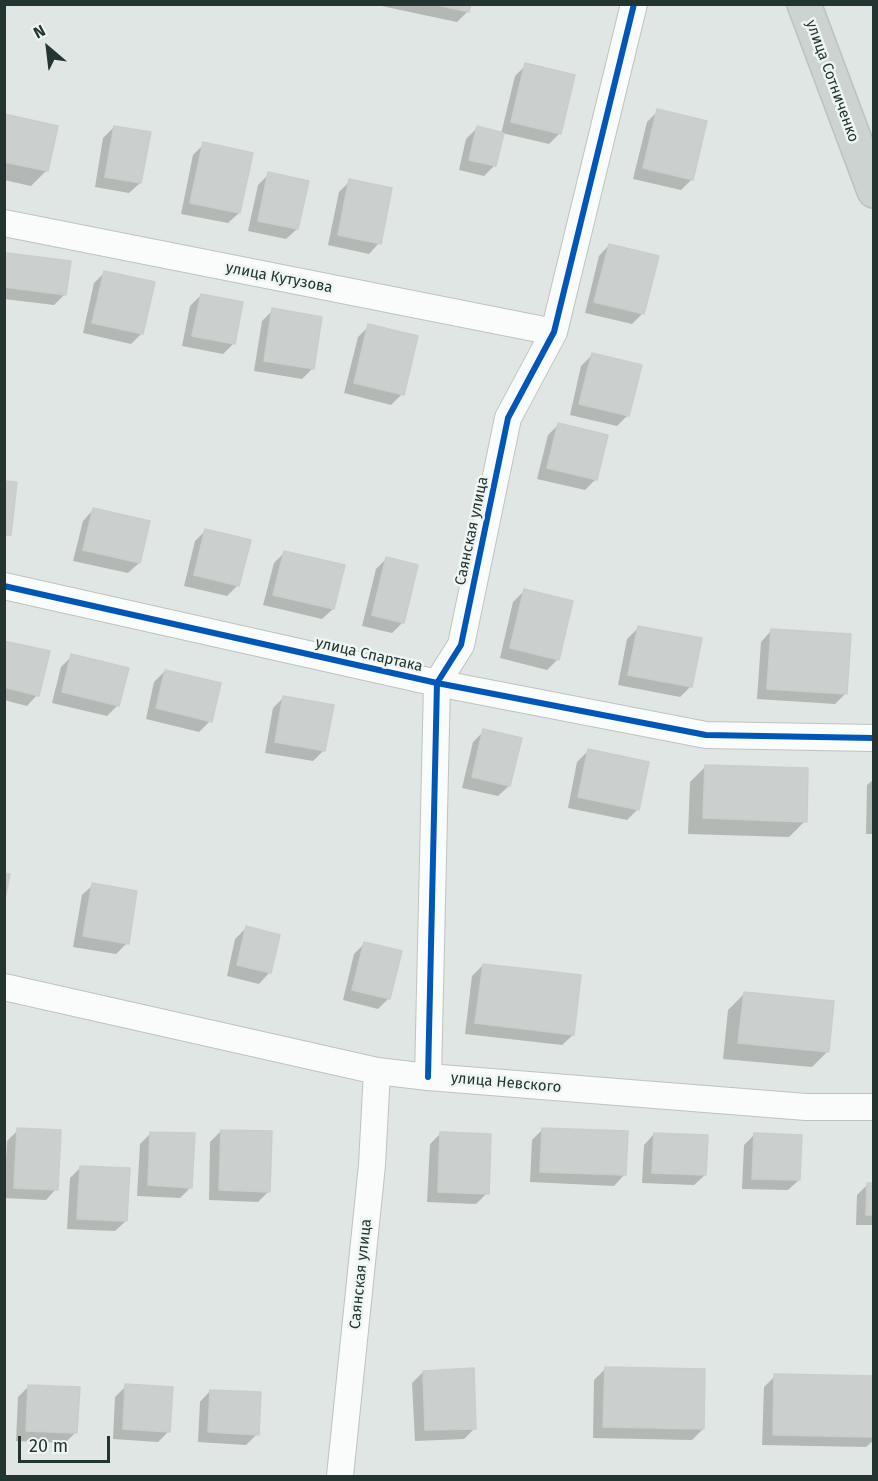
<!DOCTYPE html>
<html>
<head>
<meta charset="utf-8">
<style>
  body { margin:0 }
  #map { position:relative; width:878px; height:1481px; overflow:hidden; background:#e0e6e3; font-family:"Fira Sans",sans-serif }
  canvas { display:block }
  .frame { position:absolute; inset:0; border:6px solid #223531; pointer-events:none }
  .north { position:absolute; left:18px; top:18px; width:60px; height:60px; -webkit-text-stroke:4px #eef5f2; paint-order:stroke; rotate:332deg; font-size:16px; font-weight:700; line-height:24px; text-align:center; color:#223531 }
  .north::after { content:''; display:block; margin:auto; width:21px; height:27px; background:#223531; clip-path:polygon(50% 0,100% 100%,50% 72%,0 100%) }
  .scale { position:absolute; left:18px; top:1436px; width:92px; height:27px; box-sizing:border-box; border:3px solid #223531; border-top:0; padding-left:8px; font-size:18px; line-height:21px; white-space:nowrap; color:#223531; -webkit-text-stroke:4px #eef5f2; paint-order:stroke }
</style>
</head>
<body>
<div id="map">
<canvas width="878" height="1481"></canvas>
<div class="frame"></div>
<div class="north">N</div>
<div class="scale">20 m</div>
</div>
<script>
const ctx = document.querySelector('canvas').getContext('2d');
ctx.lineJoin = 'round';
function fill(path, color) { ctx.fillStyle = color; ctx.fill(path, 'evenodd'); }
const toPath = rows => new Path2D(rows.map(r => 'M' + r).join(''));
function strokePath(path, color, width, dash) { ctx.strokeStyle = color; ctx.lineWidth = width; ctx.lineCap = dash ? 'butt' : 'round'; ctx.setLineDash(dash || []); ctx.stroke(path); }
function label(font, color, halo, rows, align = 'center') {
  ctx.font = font + ' "Fira Sans",sans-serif'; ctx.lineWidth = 5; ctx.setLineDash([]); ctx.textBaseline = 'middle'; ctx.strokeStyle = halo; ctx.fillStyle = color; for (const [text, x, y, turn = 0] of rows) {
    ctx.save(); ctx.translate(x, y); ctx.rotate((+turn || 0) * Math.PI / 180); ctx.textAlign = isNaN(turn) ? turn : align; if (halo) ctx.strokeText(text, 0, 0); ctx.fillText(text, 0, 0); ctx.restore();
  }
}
fill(toPath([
  [372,4,469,4,468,11,457,22],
  [526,65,560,133,549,144,502,133,495,165,484,176,459,170,466,139,477,128,501,134,515,76],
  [658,111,692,179,681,190,633,179,647,122],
  [4,116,47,170,31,186,4,180],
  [114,127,140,183,129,193,95,187,103,138],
  [204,144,239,213,228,223,181,214,193,155],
  [269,174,297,229,286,239,248,231,258,185],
  [350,181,379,243,369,254,328,245,339,192],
  [609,245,643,313,632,324,585,313,599,256],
  [6,254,65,294,54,305,4,299,4,256],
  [105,272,142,333,131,344,83,333,94,283],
  [201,295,234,343,223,354,182,346,190,306],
  [273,310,313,368,302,379,254,371,262,321],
  [369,326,402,394,391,405,344,393,358,337],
  [592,355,628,415,617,426,570,415,581,366],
  [559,424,596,479,585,490,537,479,548,435],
  [93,510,139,563,128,573,73,561,83,521],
  [206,530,238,585,227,596,184,586,195,541],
  [285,552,333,609,322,619,263,605,274,563],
  [387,558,403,622,392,633,362,626,376,569],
  [524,591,558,659,547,670,500,658,513,602],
  [638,628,691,686,680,697,618,685,627,639],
  [771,631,846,693,835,704,757,699,761,642],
  [4,642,37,695,27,706,4,700],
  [72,656,118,705,107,716,52,703,61,667],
  [165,671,210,721,199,732,146,719,154,682],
  [284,697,324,750,313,761,265,753,273,708],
  [484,731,509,786,498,796,462,788,473,742],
  [588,751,638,809,627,820,568,808,577,762],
  [706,766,805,821,789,837,688,834,690,782],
  [874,779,874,834,866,834,867,785],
  [93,885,127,943,116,954,73,947,82,895],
  [246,928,278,936,269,973,259,984,227,976,235,939],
  [365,943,389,998,378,1009,343,1000,354,954],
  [483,965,573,1035,562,1045,465,1034,472,976],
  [744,994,828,1051,812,1067,723,1059,728,1010],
  [543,1129,624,1175,614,1186,530,1182,532,1140],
  [18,1130,56,1189,46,1200,4,1198,7,1141],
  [221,1131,269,1191,258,1202,209,1200,210,1142],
  [151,1133,191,1187,180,1198,137,1196,140,1144],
  [441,1133,487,1193,476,1204,427,1202,430,1144],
  [654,1134,705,1175,694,1185,642,1183,644,1145],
  [754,1135,799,1180,788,1190,742,1189,744,1145],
  [81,1167,126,1221,115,1231,67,1229,70,1178],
  [868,1184,874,1184,874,1225,856,1225,857,1195],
  [605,1369,703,1429,692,1440,593,1438,594,1380],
  [423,1372,475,1428,464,1439,415,1441,412,1383],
  [775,1376,874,1378,874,1440,866,1447,762,1445,764,1387],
  [29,1386,76,1432,65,1443,16,1441,18,1397],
  [126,1386,169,1431,158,1442,113,1439,115,1397],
  [210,1391,257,1434,246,1445,198,1442,200,1402]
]), '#0003');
const building = toPath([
  [433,4,471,4,469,12,433,4],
  [525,63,575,75,561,134,511,122,525,63],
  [657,109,707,121,693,180,643,168,657,109],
  [4,114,58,126,48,171,4,162,4,114],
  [114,126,151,132,141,183,105,177,114,126],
  [477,126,504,133,496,166,469,160,477,126],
  [203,142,253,153,240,213,190,203,203,142],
  [268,172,309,181,298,229,258,221,268,172],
  [349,179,392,188,381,244,338,235,349,179],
  [609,244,659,256,644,314,594,302,609,244],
  [6,253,71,261,66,295,4,287,6,253],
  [104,271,155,282,143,334,92,323,104,271],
  [201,294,243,302,235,344,192,336,201,294],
  [272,308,322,317,314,369,264,361,272,308],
  [368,324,418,336,404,395,354,383,368,324],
  [592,353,642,365,629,416,579,404,592,353],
  [558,423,608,435,597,480,547,468,558,423],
  [4,481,17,482,11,535,4,535,4,481],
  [93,508,150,521,140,563,83,550,93,508],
  [205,529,251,540,239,586,194,575,205,529],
  [284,551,345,565,334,609,273,595,284,551],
  [386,557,418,565,404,623,372,615,386,557],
  [524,589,573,601,559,660,510,648,524,589],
  [638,626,702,638,692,687,628,675,638,626],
  [771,629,851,634,847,694,767,689,771,629],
  [4,641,50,651,39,696,4,687,4,641],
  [71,654,129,668,119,706,62,692,71,654],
  [165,670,221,683,212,722,156,708,165,670],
  [283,696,334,705,325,751,275,742,283,696],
  [483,729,522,738,510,786,472,777,483,729],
  [588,749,649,762,639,810,578,797,588,749],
  [705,765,808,768,807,822,703,818,705,765],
  [4,873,10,874,4,904,4,873],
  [92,883,137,891,129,944,83,936,92,883],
  [246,926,280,935,271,973,237,965,246,926],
  [364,942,402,951,390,999,352,990,364,942],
  [483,964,581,975,574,1035,475,1023,483,964],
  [744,992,834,1001,829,1052,738,1043,744,992],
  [17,1128,61,1130,58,1190,14,1188,17,1128],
  [542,1128,628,1131,626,1175,540,1172,542,1128],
  [221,1130,272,1131,270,1192,219,1190,221,1130],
  [150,1132,195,1133,192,1188,148,1185,150,1132],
  [440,1132,491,1134,489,1194,438,1192,440,1132],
  [654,1133,708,1135,706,1175,652,1173,654,1133],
  [754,1133,802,1135,800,1180,752,1179,754,1133],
  [80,1166,130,1168,127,1221,77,1219,80,1166],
  [867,1183,874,1183,874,1215,866,1215,867,1183],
  [605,1367,705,1369,704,1429,603,1427,605,1367],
  [474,1368,476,1429,425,1430,423,1371,474,1368],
  [774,1374,874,1376,874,1437,773,1435,774,1374],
  [125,1384,173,1387,170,1432,123,1429,125,1384],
  [28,1385,80,1387,77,1433,26,1431,28,1385],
  [210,1390,261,1392,259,1435,208,1432,210,1390]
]);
fill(building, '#cbcfce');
strokePath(building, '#c9cecc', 1.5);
const minor = toPath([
  [4,223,554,332],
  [4,586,437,683,706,735,874,738],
  [4,987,377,1071,428,1077,806,1107,874,1107],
  [428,1077,437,683,461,645,508,418,554,332,634,4],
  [340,1476,372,1165,377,1071]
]);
const primary = toPath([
  [804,4,874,191]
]);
strokePath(minor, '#bdc3c0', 28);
strokePath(primary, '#bbc2c0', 36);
strokePath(minor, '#fafbfb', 26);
strokePath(primary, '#ccd3d1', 33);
strokePath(toPath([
  [4,586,437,683,706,735,874,738],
  [428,1077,437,683,461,645,508,418,554,332,634,4]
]), '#0057b8', 6);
label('15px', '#223531', '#eef5f2', [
  ["улица Сотниченко",832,81,70],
  ["улица Кутузова",279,278,11],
  ["Саянская улица",472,531,-78],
  ["улица Спартака",369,655,13],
  ["улица Невского",506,1083,5],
  ["Саянская улица",361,1274,-84]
]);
</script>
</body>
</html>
